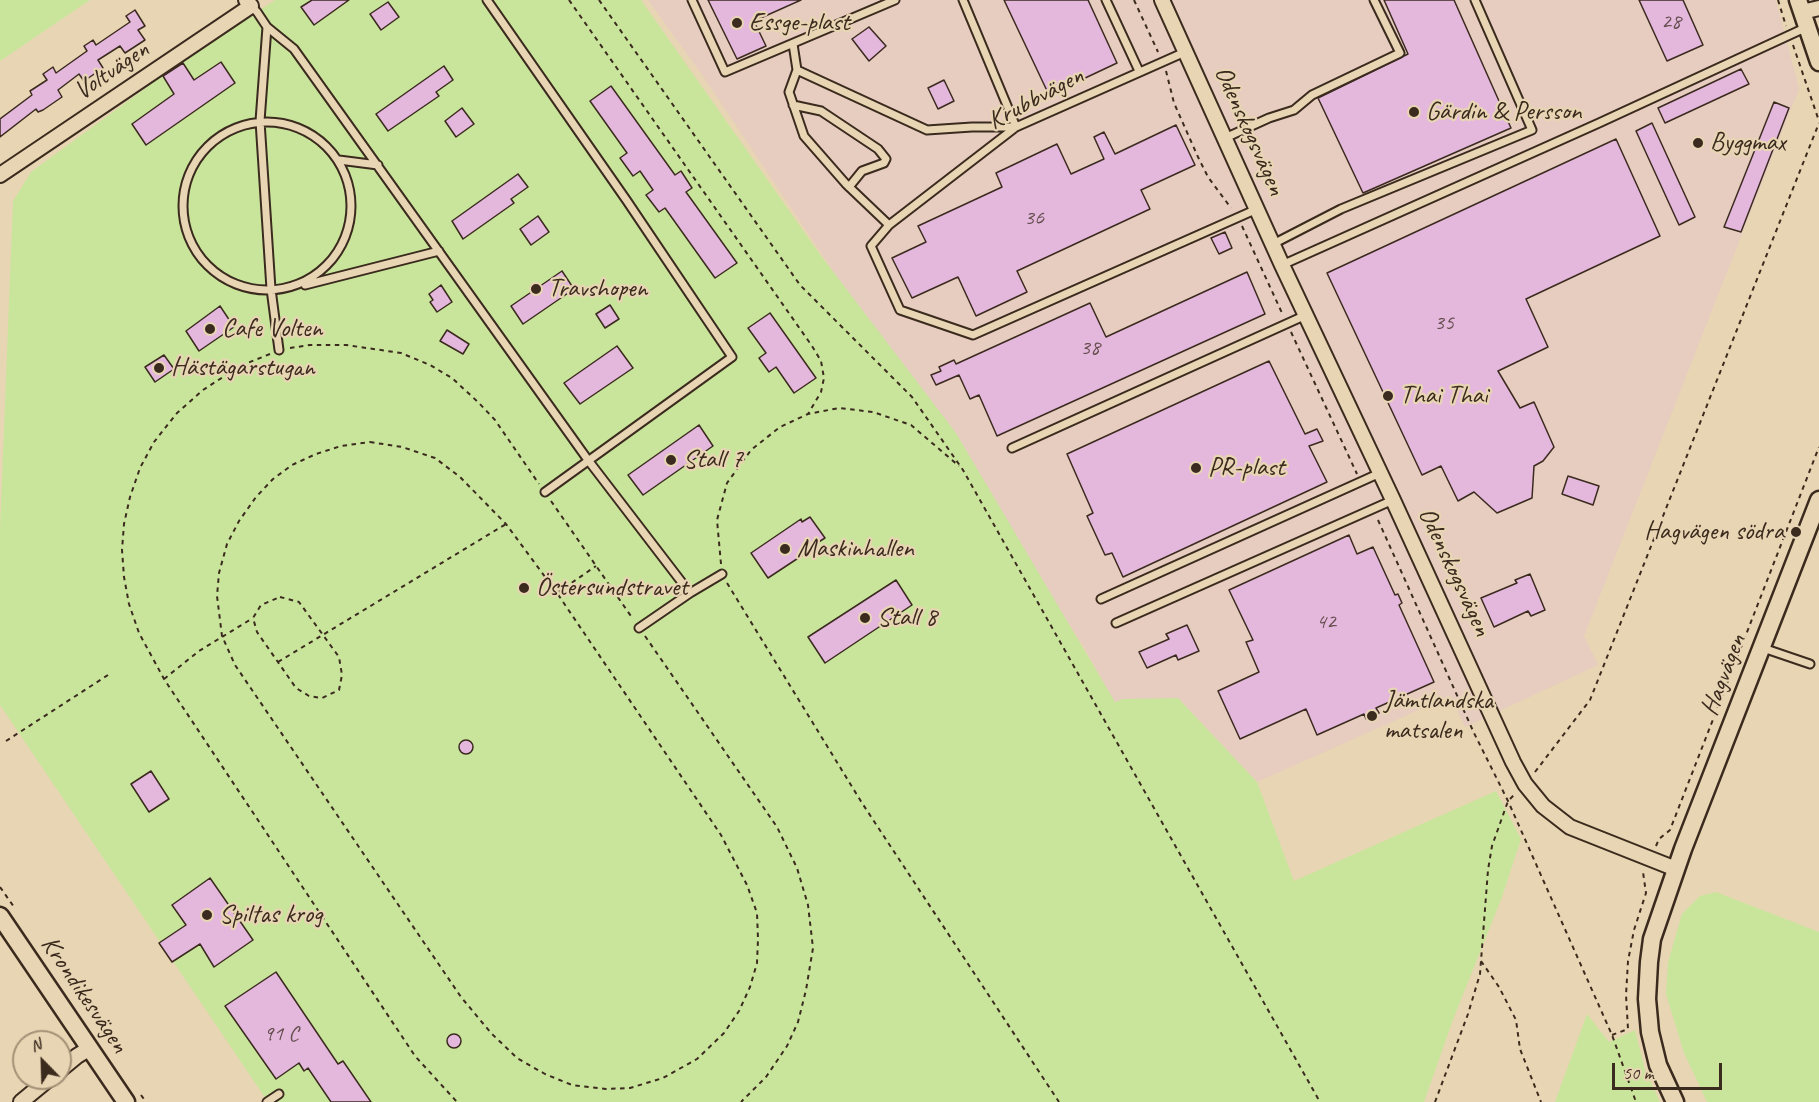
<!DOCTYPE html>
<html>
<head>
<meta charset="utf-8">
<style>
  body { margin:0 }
  #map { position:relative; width:1819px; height:1102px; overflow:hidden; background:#e8d5b3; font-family:Caveat,sans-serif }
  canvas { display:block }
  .north { position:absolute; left:12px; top:1030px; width:60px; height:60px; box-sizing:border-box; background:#e8d5b3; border:2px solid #a39177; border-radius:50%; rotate:337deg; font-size:16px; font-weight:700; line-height:24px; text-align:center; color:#3b2a1e }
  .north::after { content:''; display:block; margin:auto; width:21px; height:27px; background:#3b2a1e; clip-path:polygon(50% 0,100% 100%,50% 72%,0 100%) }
  .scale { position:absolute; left:1612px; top:1063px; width:110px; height:27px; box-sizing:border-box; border:3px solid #3b2a1e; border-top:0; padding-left:8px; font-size:18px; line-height:21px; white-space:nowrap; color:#3b2a1e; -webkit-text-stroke:4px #e8d5b3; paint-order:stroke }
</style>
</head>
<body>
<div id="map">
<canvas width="1819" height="1102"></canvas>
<div class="north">N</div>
<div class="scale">50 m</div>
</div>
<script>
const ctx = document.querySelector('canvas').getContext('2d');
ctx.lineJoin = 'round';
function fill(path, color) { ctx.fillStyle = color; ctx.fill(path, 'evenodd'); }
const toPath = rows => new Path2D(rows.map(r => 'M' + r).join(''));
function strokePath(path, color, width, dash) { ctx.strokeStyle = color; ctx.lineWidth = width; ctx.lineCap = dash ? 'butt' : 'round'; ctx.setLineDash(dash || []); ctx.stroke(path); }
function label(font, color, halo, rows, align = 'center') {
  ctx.font = font + ' Caveat,sans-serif'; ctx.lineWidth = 4.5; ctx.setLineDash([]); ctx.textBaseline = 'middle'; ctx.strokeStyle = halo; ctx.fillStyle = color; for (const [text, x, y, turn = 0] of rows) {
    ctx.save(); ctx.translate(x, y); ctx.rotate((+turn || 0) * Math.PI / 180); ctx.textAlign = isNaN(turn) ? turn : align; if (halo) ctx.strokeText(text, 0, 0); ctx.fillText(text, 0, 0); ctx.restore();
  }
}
fill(toPath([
  [648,0,1776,0,1799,89,1584,636,1598,665,1465,727,1450,696,1257,782,1178,698,1115,703,1084,647,703,76]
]), '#e7ccc0');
fill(toPath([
  [0,0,90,0,0,61],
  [275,0,641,0,819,253,956,433,1115,702,1123,699,1178,698,1257,782,1294,881,1496,791,1521,839,1502,897,1454,1017,1424,1102,268,1102,0,705,0,529,13,201,31,172,162,76],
  [1716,892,1819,932,1819,1102,1707,1102,1684,1053,1666,994,1668,962,1682,914,1700,896],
  [1587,1014,1609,1042,1635,1030,1645,1070,1660,1102,1555,1102]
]), '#c9e59c');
const building = toPath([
  [312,0,349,0,314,25,301,7,312,0],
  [708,0,801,0,754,21,766,46,737,59,708,0],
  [1004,0,1088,0,1117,63,1049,95,1004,0],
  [1384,0,1454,0,1511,128,1363,193,1318,98,1408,54,1384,0],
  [1639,0,1683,0,1703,45,1667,61,1639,0],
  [388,2,399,17,381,30,370,14,388,2],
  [135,10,145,26,138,30,145,40,125,53,120,46,98,60,103,68,84,81,79,74,58,90,62,97,43,110,38,112,36,109,0,137,0,119,32,95,30,91,47,80,43,74,53,67,56,73,87,51,84,46,93,40,96,45,130,22,126,16,135,10],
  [869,27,886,46,869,61,852,39,869,27],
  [221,62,235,83,146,145,132,124,174,94,163,76,183,63,194,80,221,62],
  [444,66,453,80,436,92,439,96,388,131,376,114,444,66],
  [1741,69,1749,84,1665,123,1658,108,1741,69],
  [944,80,954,101,938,109,928,88,944,80],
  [611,86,675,175,681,171,692,188,686,192,737,263,715,278,665,208,659,212,646,195,653,190,640,171,633,176,620,158,627,153,590,101,611,86],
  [1774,102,1789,108,1741,232,1724,227,1774,102],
  [462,108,474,124,456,137,445,121,462,108],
  [1652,123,1695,217,1679,225,1636,131,1652,123],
  [1176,125,1195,165,1141,190,1150,209,1017,271,1027,292,976,316,958,277,912,298,892,258,926,242,918,226,1002,187,996,173,1057,144,1071,174,1104,159,1094,137,1104,132,1115,154,1176,125],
  [1616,139,1660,236,1526,299,1548,347,1498,371,1520,408,1534,402,1554,447,1543,461,1534,466,1532,498,1497,513,1474,492,1458,501,1441,466,1422,475,1327,273,1616,139],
  [518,174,528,187,511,199,514,203,463,239,452,221,518,174],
  [538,216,549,232,531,245,520,229,538,216],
  [1225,232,1232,248,1219,254,1211,238,1225,232],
  [562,271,574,289,523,324,511,306,562,271],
  [1247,272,1265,314,997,436,979,395,970,399,959,375,936,385,931,375,941,371,939,367,954,360,956,364,1090,303,1106,337,1247,272],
  [441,285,452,302,437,312,430,302,433,300,429,294,441,285],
  [610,305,619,319,605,328,596,314,610,305],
  [220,306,234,327,199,351,186,331,220,306],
  [770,313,816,378,794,393,776,367,769,372,759,358,766,353,748,328,770,313],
  [447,330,469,344,463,354,440,341,447,330],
  [617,346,633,368,580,404,564,383,617,346],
  [164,355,174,369,155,382,145,367,164,355],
  [1269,361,1305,434,1317,429,1323,441,1309,446,1327,482,1123,577,1112,553,1105,555,1087,516,1093,513,1067,454,1269,361],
  [699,425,713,446,643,495,628,475,699,425],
  [1568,476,1599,486,1593,505,1562,494,1568,476],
  [810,517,825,538,817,543,818,545,768,578,751,553,801,519,802,522,810,517],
  [1349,535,1357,554,1373,547,1395,595,1398,594,1402,603,1399,605,1434,682,1376,708,1379,713,1366,719,1364,714,1317,735,1306,709,1240,739,1218,691,1259,672,1246,642,1253,640,1229,590,1349,535],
  [1530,574,1545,610,1531,616,1528,611,1494,627,1481,598,1517,583,1515,580,1530,574],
  [896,580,912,605,825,663,808,637,896,580],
  [1187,625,1199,651,1178,660,1176,655,1147,668,1139,652,1169,639,1166,634,1187,625],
  '459 747a7 7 0 1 1 14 0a7 7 0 1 1-14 0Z',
  [151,771,169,799,149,812,131,784,151,771],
  [210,878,253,940,214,967,200,944,172,962,159,943,186,925,172,905,210,878],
  [276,972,338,1064,343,1061,371,1102,331,1102,308,1068,304,1071,299,1063,276,1079,225,1006,276,972],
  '447 1041a7 7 0 1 1 14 0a7 7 0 1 1-14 0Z'
]);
fill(building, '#e4b8dd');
strokePath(building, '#3b2a1e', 1.5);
const service = toPath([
  [487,0,627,201,732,357,545,492],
  [692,0,725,72,895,0],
  [1106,0,1139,71],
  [251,6,257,12,267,27,294,49,588,460,690,593,639,628],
  [267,27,260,121,271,289,279,350],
  [793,44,797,70,789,92,804,136,846,184,889,225],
  [1185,52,1016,127,889,225,871,246,900,310,973,335,1257,209],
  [797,70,927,130,972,127,1016,127,963,0],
  [793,105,821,111,878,149,886,159,884,163,862,171,849,187],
  '183 206a84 84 0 1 1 168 0a84 84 0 1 1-168 0Z',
  [1225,138,1269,118,1294,110,1312,95,1400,53,1374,0],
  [339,160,378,165],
  [1273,244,1341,209,1532,130,1475,0],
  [1282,265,1599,123,1807,27],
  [305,285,439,251],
  [1012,448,1306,315],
  [690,593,722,574],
  [1101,599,1380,473],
  [1116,623,1393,500],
  [1763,648,1810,664],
  [267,1102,279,1094]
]);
const minor = toPath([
  [1162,0,1282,265,1393,500,1513,762,1525,784,1543,806,1570,827,1676,869],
  [1802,12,1819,8],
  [0,175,251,6,246,0],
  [60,1070,77,1056,90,1048],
  [21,1102,50,1078]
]);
const tertiary = toPath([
  [1798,0,1819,62],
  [0,916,126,1102],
  [1675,1102,1658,1065,1650,1032,1647,999,1649,962,1652,939,1683,849,1819,500]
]);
strokePath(service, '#3b2a1e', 11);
strokePath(minor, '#3b2a1e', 18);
strokePath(tertiary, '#3b2a1e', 21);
strokePath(toPath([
  [569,0,812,346,821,361,824,378,821,392,808,414],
  [599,0,800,285,912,397,963,470,1320,1102],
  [1134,0,1158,52],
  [1778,0,1786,26],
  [1793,45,1819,121],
  [1166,71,1174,103,1198,157,1208,177,1231,208],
  [1242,226,1282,313],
  [1291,332,1357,474],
  [290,348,310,345,346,345,401,353,430,365,452,378,479,403,495,420,539,484],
  [270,354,240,366,203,390,177,413,154,442,140,468,130,497,124,524,122,550,124,577,129,604,139,633,164,679,415,1056,457,1102],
  [370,442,402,447,435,458,460,477,506,524,557,593,721,835,747,885,757,913,758,939,757,963,750,987,739,1011,724,1033,697,1059,663,1078,630,1088,606,1089,572,1085,545,1074,517,1058,491,1033,461,997,235,665,222,636,217,596,219,573,227,544,239,521,256,497,273,479,292,465,316,454,341,446,370,442],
  [551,501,633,619],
  [1378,520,1474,733,1508,801,1612,1035,1636,1102],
  [721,564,717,520,727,483,751,450,780,427,808,414,839,408,873,412,911,425,959,466],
  [727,583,862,803,1059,1102],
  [557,593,596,566],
  [280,597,299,602,339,657,342,675,339,690,322,698,309,696,296,688,257,632,253,618,261,605,280,597],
  [645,636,777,827,797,868,808,905,813,948,806,990,798,1022,787,1046,766,1077,741,1102],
  [278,662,506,524],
  [164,679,199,651,253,618],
  [6,741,108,675],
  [1535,772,1590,700,1819,123],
  [1656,846,1659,839,1670,830,1819,447],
  [0,887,14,907],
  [1481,961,1499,987,1516,1020,1520,1049,1541,1102],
  [1612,1035,1628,1029,1626,995,1628,961,1634,930,1646,893,1643,872],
  [141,1095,146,1102],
  [1435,1102,1468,1014,1480,974,1488,870,1492,846,1508,801,1515,794]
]), '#3b2a1e', 2, [4.5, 4.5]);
strokePath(service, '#e8d5b3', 7);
strokePath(minor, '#e8d5b3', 14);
strokePath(tertiary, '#e8d5b3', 16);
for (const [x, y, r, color] of [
  [737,23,6,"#3b2a1e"],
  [1414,112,6,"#3b2a1e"],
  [1698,143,6,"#3b2a1e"],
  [536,289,6,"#3b2a1e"],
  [210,329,6,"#3b2a1e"],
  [159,368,6,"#3b2a1e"],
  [1388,396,6,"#3b2a1e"],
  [671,460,6,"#3b2a1e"],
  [1196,468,6,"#3b2a1e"],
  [1796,532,6,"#3b2a1e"],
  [785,549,6,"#3b2a1e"],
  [524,588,6,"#3b2a1e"],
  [865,618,6,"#3b2a1e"],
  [1372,716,6,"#3b2a1e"],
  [207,915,6,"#3b2a1e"]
]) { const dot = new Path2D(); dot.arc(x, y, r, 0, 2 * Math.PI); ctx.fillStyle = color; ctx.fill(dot); strokePath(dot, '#e8d5b3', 2); }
label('22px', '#654e4e', null, [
  ["28",1671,22],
  ["36",1034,218],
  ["35",1444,323],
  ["38",1090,348],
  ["42",1326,622],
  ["91 C",281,1034]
]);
label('26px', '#3b2a1e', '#e8d5b3', [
  ["Essge-plast",749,23],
  ["Gärdin & Persson",1426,112],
  ["Byggmax",1710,143],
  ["Travshopen",548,289],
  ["Cafe Volten",222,329],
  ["Hästägarstugan",171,368],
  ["Thai Thai",1400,396],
  ["Stall 7",683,460],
  ["PR-plast",1208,468],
  ["Hagvägen södra",1784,532,"right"],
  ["Maskinhallen",797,549],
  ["Östersundstravet",536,588],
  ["Stall 8",877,618],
  ["Jämtlandska",1384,701],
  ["matsalen",1384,731],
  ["Spiltas krog",219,915]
], 'left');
label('26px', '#3b2a1e', '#e8d5b3', [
  ["Voltvägen",112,71,-34],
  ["Krubbvägen",1036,99,-28],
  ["Odenskogsvägen",1249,131,66],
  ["Odenskogsvägen",1454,572,65],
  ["Hagvägen",1724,675,-69],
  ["Krondikesvägen",84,995,56]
]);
</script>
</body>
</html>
